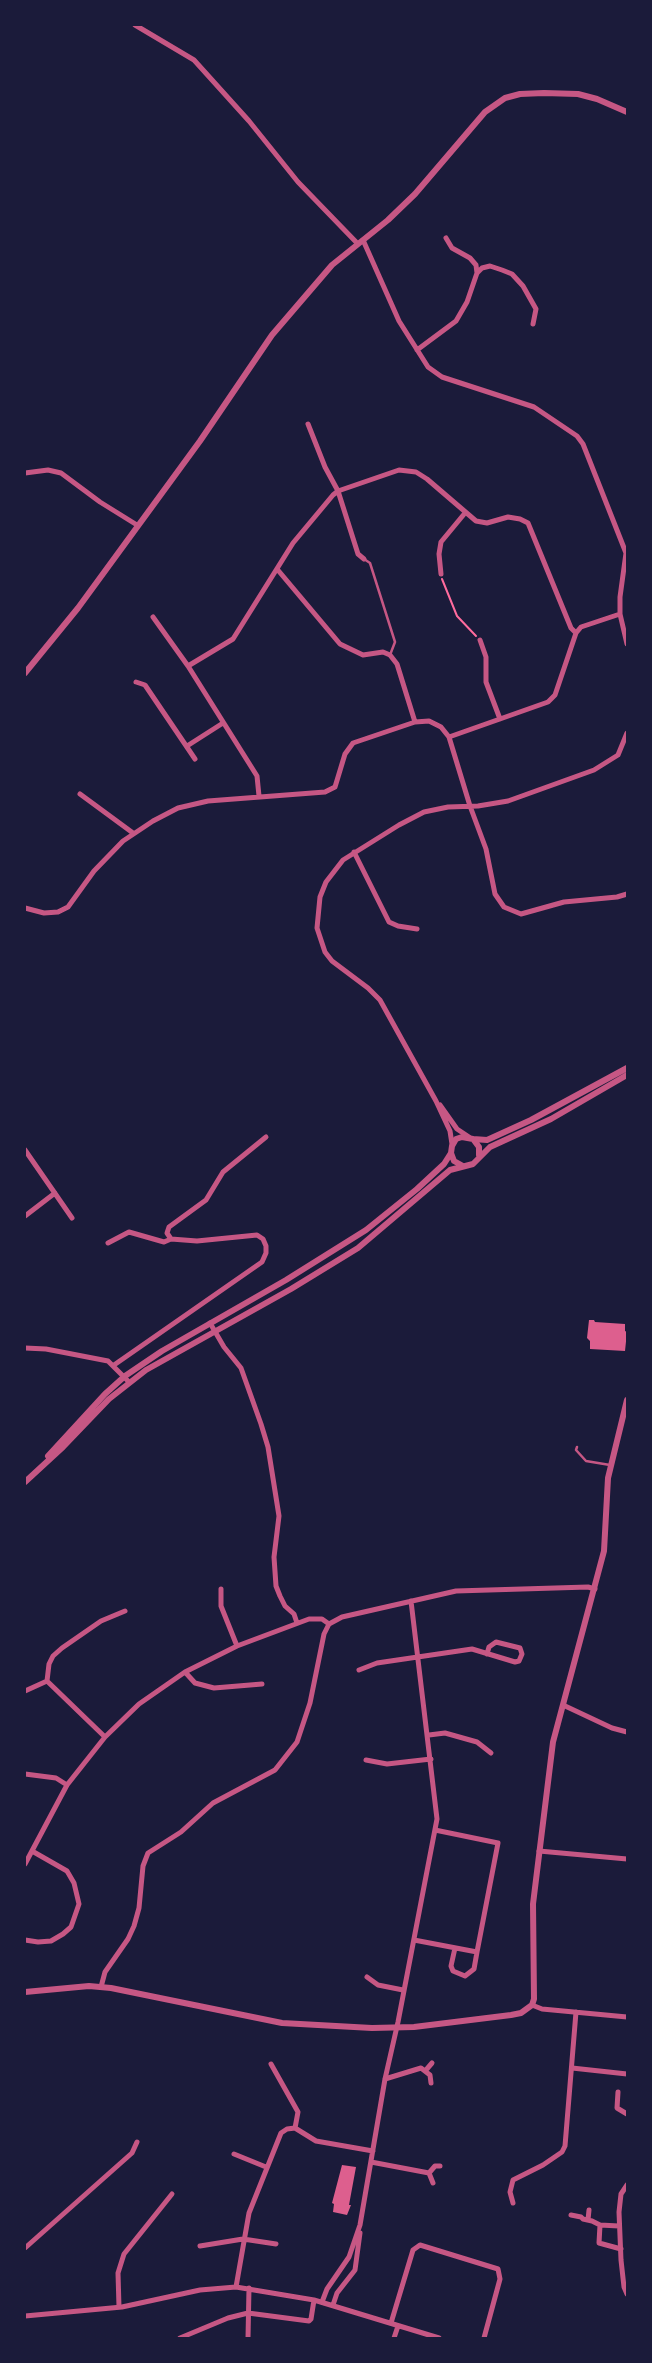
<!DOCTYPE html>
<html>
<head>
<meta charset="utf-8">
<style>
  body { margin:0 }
  #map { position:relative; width:652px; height:2363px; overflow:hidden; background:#1b1b3a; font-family:Arial,sans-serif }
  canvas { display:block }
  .frame { position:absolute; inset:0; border:26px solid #1b1b3a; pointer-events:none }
</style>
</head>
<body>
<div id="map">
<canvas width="652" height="2363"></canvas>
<div class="frame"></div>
</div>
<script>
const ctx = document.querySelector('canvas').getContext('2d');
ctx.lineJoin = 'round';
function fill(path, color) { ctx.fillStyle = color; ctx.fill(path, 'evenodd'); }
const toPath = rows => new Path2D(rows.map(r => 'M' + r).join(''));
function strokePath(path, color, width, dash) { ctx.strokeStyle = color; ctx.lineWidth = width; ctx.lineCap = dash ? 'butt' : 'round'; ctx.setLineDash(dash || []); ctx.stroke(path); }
fill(toPath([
  [589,1320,594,1320,595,1322,625,1324,625,1331,627,1332,625,1351,590,1349,590,1341,587,1338],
  [342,2165,356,2167,349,2205,351,2205,347,2215,333,2212,334,2204,332,2203]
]), '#dd5f8e');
strokePath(toPath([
  [442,579,457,616,476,636]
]), '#ff6b9d', 2);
strokePath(toPath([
  [364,559,370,563,395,642,390,655],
  [577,1447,576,1450,586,1461,610,1465]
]), '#c65784', 2.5);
strokePath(toPath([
  [135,25,194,60,249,121,298,182,357,243],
  [446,238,452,248,470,258,476,265,477,273],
  [363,240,399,321,428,367,442,377,534,407,577,436,583,444,626,553,620,597,620,614,627,644],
  [417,350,456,321,467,302,477,273,482,268,490,266,502,270,512,274,523,286,536,309,533,324],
  [308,424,325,467,338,491,358,554,364,559],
  [25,473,48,470,61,473,100,502,137,525],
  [277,569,340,644,363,655,383,652,390,655,397,664,415,722],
  [441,574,439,554,441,542,465,513],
  [153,617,188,666,257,776,259,796],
  [480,640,486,657,486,682,500,719],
  [188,666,233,639,293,543,333,495,338,491,399,470,416,472,427,479,476,521,487,523,508,517,520,519,528,523,571,628,576,633],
  [136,682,145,685,195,759],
  [449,737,548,702,555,695,576,633,581,627,620,614],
  [187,746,223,723],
  [80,794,133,833],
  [354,852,389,922,398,926,417,929],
  [25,908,44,913,58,912,68,907,94,871,123,841,153,821,178,808,208,801,325,792,335,787,345,754,353,743,415,722,429,721,441,727,449,737,470,806,486,849,495,894,504,907,521,914,564,902,617,897,627,894],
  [440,1105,457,1129,469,1137],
  [452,1144,450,1131,436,1101,380,1000,368,988,332,961,325,952,317,928,320,897,326,882,343,860,399,825,424,812,448,807,478,806,508,801,594,770,618,755,627,733],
  [25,1150,72,1218],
  [25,1216,55,1193],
  [171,1239,167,1233,169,1227,206,1200,223,1172,266,1137],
  [108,1243,129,1232,164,1242,171,1239,197,1241,257,1235,263,1239,266,1246,266,1253,262,1262,114,1365],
  [210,1323,224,1347,241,1368,261,1424,268,1447,279,1516,274,1557,276,1586,280,1596,285,1606,294,1614,297,1623],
  [25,1348,46,1349,108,1361,129,1382],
  [221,1589,221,1606,237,1646],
  [359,1670,377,1663,472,1649,515,1662,519,1661,522,1654,520,1648,496,1642,489,1647,487,1654],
  [185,1672,195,1683,214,1688,262,1684],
  [47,1681,49,1664,53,1656,62,1648,101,1621,125,1611],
  [25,1691,47,1681,105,1737],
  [563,1705,612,1728,627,1732],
  [429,1735,445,1733,477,1742,491,1753],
  [366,1760,387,1764,431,1759],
  [25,1774,56,1778,67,1785],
  [539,1851,627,1859],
  [25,1864,67,1785,105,1737,139,1704,185,1672,237,1646,309,1619,322,1619,329,1624],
  [25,1940,38,1942,51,1941,63,1934,71,1927,79,1904,74,1883,67,1871,32,1851],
  [414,1940,477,1952,498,1843,435,1830],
  [455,1948,451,1966,453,1971,465,1976,474,1969,477,1952],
  [367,1977,378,1985,403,1990],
  [101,1987,105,1972,128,1939,134,1926,139,1908,143,1866,148,1853,181,1832,213,1803,275,1770,297,1742,310,1703,324,1634,329,1624,342,1617,456,1591,588,1587,595,1589],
  [532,2005,542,2009,627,2017],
  [271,2064,298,2112,295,2128],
  [572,2068,627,2074],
  [426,2070,432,2063],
  [385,2079,421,2068,430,2075,431,2083],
  [618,2092,617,2108,627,2114],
  [234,2154,266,2167],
  [371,2162,429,2173,433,2183],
  [429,2173,435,2166,440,2166],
  [627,2185,621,2194,619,2212,621,2260,624,2287,627,2294],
  [513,2203,510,2192,513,2180,543,2165,562,2152,565,2146,576,2012],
  [571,2215,581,2217,583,2219,592,2221,600,2225,619,2226],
  [588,2220,589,2210],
  [600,2225,599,2243,621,2249],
  [200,2246,243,2239,276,2244],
  [25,2248,132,2153,137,2142],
  [236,2287,249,2213,281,2133,287,2129,295,2128,316,2141,373,2151],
  [322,2302,327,2289,349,2257,360,2225,385,2079,398,2022,437,1819,411,1601],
  [333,2305,337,2293,355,2270,360,2233],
  [119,2307,118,2273,124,2254,172,2194],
  [25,2316,122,2307,200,2290,236,2287,314,2300,439,2338],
  [391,2323,413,2250,420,2245,498,2269,500,2279,484,2338],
  [180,2338,228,2318,248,2313,309,2321,311,2319,314,2300],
  [248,2338,249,2288],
  [394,2338,398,2326]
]), '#c65784', 5);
strokePath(toPath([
  [25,673,78,608,200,441,272,335,332,265,388,220,415,194,485,112,505,98,520,94,544,93,578,94,597,99,627,112],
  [473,1139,487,1140,531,1120,627,1068],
  [463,1166,454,1161,451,1153,452,1146,456,1139,462,1137,473,1139,479,1147,479,1155],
  [48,1456,105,1394,125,1376,162,1351,286,1280,366,1230,417,1189,444,1164,451,1153],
  [25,1482,63,1447,109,1399,146,1370,291,1289,358,1248,450,1170,473,1164,490,1147,551,1119,627,1075],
  [25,1992,89,1986,111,1988,282,2023,372,2028,414,2027,511,2015,521,2013,532,2005,534,1999,533,1904,553,1742,604,1551,608,1478,627,1400]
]), '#c65784', 6);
</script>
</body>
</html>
